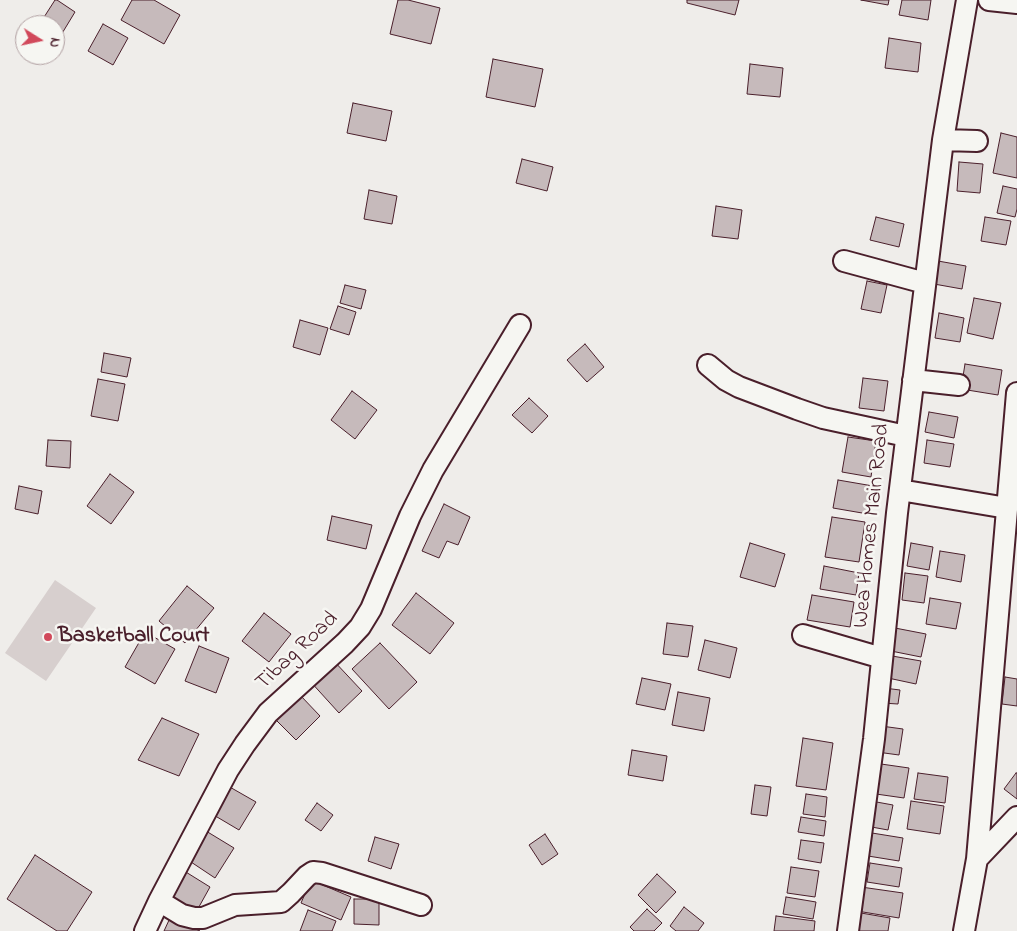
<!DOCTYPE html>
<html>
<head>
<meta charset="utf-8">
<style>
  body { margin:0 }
  #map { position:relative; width:1017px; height:931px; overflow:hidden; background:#efedea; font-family:"Indie Flower",sans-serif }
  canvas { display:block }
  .north { position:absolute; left:15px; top:15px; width:50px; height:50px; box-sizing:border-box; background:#f6f6f2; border:1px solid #b1a0a2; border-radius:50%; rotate:100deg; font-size:14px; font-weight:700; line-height:20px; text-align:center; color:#4a1f2b }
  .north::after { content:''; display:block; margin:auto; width:18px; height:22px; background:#d1495b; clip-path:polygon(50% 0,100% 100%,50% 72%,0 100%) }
</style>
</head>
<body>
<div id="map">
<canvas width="1017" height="931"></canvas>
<div class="north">N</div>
</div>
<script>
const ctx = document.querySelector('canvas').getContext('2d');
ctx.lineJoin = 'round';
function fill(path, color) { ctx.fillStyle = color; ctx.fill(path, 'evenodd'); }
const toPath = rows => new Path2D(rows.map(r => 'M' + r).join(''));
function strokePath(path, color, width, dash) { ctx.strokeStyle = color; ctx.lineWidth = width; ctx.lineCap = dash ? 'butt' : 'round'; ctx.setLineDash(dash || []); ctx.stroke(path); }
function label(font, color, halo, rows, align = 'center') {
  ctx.font = font + ' "Indie Flower",sans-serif'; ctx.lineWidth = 5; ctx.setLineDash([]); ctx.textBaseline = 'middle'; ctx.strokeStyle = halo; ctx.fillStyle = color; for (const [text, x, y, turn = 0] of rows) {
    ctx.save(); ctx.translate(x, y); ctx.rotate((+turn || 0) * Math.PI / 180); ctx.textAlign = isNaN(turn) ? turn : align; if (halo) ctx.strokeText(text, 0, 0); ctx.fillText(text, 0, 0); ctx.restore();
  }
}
fill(toPath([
  [55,580,96,608,46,681,5,653]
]), '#d7cfce');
const building = toPath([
  [55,0,57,0,75,12,58,40,55,38,55,25,39,25,55,0],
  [132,0,154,0,180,15,164,44,121,20,132,0],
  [398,0,408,0,440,8,431,44,390,34,398,0],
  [687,0,739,0,735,15,687,3,687,0],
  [861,0,889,0,888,5,861,0],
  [902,0,931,0,928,20,899,15,902,0],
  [103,24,128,38,113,65,88,51,103,24],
  [889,38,921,43,918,72,885,68,889,38],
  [493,59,543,69,535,107,486,97,493,59],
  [750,64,783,68,780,97,747,94,750,64],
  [353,103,392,111,386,141,347,133,353,103],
  [1001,133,1017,137,1017,178,993,173,1001,133],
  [522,159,553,167,547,191,516,183,522,159],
  [959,162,983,164,980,193,957,191,959,162],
  [1003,186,1017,189,1017,209,1015,217,997,213,1003,186],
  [369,190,397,196,392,224,364,219,369,190],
  [716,206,742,210,738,239,712,236,716,206],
  [876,217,904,224,899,247,870,240,876,217],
  [985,217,1011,221,1006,245,981,241,985,217],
  [938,261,966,266,962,289,934,284,938,261],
  [867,281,887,285,881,313,861,309,867,281],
  [345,285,366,290,361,309,340,303,345,285],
  [974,298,1001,303,993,339,967,333,974,298],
  [338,306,356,312,349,335,330,329,338,306],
  [939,313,964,318,960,342,935,338,939,313],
  [300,320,328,328,320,355,293,347,300,320],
  [585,344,604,367,587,382,567,360,585,344],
  [104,353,131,358,127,377,101,372,104,353],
  [965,364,1002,370,998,395,961,389,965,364],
  [863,378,888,381,884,411,859,408,863,378],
  [98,379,125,384,118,421,91,416,98,379],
  [352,391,377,410,355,439,331,420,352,391],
  [529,398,548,416,532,433,512,415,529,398],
  [929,412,958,417,954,438,925,432,929,412],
  [848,437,876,441,871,477,842,472,848,437],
  [48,440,71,441,70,468,46,466,48,440],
  [927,440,954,444,950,467,924,463,927,440],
  [110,474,134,492,111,524,87,506,110,474],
  [838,480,873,486,868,514,833,508,838,480],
  [19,486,42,491,38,514,15,509,19,486],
  [444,504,470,517,458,545,447,541,439,558,422,551,444,504],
  [332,516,372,525,366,549,327,540,332,516],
  [832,517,865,522,859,562,825,557,832,517],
  [750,543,785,554,775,587,740,577,750,543],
  [911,543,933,547,929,570,907,566,911,543],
  [940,551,965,555,961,582,936,577,940,551],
  [824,566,859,573,856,595,820,589,824,566],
  [905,573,928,576,924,603,902,600,905,573],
  [187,586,214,608,185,643,159,621,187,586],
  [416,593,454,623,430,654,392,625,416,593],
  [812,595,854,602,850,627,807,620,812,595],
  [930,598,961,603,956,629,926,624,930,598],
  [264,613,291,634,269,662,242,641,264,613],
  [667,623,693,626,688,657,663,654,667,623],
  [895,628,926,634,921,657,891,651,895,628],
  [145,632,175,649,155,684,125,667,145,632],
  [705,640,737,648,730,678,698,670,705,640],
  [380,643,417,682,389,709,352,669,380,643],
  [199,646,229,658,216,693,185,681,199,646],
  [892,656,921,661,916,684,888,678,892,656],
  [332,659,362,691,339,713,309,680,332,659],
  [1005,677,1017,679,1017,706,1002,704,1005,677],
  [642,678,671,684,665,710,636,704,642,678],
  [884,688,900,690,898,704,882,703,884,688],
  [678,692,710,698,704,731,672,725,678,692],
  [300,695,320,716,296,740,276,720,300,695],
  [162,718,199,734,179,776,138,760,162,718],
  [881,726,903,729,899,755,877,752,881,726],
  [803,738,833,743,826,790,796,786,803,738],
  [632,750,667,756,663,781,628,775,632,750],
  [874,763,909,768,904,798,869,793,874,763],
  [918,773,948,777,945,803,914,799,918,773],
  [1016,773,1017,773,1017,799,1004,789,1016,773],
  [755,785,771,787,767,816,751,814,755,785],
  [228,786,256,802,239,830,212,814,228,786],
  [806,794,827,797,825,817,803,814,806,794],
  [871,801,893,805,888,830,866,826,871,801],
  [911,801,944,806,940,834,907,829,911,801],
  [317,803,333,815,321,831,305,820,317,803],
  [801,817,826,821,824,836,798,832,801,817],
  [206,831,234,848,215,878,188,860,206,831],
  [872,833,903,838,899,861,868,856,872,833],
  [545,834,558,854,542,865,529,845,545,834],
  [375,837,399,844,391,869,368,861,375,837],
  [801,840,824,843,821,863,798,859,801,840],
  [35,855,92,892,67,931,57,931,7,899,35,855],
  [870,863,902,868,899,887,867,882,870,863],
  [791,867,819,871,815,897,787,893,791,867],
  [181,869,210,887,195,914,165,897,181,869],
  [657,874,676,892,656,913,638,895,657,874],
  [311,880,351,897,341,920,301,903,311,880],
  [861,887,903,893,899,918,857,911,861,887],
  [786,897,816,902,813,919,783,914,786,897],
  [354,899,379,899,379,925,354,924,354,899],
  [684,907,704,923,698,931,676,931,670,926,684,907],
  [647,909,662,923,654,931,634,931,630,927,647,909],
  [308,910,336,921,332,931,300,931,308,910],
  [861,913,890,918,888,931,858,931,861,913],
  [776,916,815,921,814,931,774,931,776,916],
  [170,918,200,931,164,931,170,918]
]);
fill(building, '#c6babb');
strokePath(building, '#4a1f2b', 1);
const minor = toPath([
  [989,0,1017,3],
  [943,140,977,141],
  [844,261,925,283],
  [708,365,726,380,739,387,797,409,823,418,906,436],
  [913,380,959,385],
  [900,490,1007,508],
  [803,635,882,658],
  [977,859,1017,817],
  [159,901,182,915,194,918,203,918,235,905,281,902,291,893,307,876,313,872,322,873,421,905],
  [145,931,159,901,228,770,245,744,268,713,345,643,360,627,371,609,410,516,433,470,520,325],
  [848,931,874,739,897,513,943,140,967,0],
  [964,931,977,859,1017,393]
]);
strokePath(minor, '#4a1f2b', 24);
strokePath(minor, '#f6f6f2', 20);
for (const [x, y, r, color] of [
  [48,637,5,"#d1495b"]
]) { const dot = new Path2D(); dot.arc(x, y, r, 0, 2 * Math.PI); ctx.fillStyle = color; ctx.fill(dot); strokePath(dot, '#f6f6f2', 2); }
label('22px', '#4a1f2b', '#f6f6f2', [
  ["Wea Homes Main Road",873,526,-84],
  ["Tibag Road",298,652,-43]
]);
label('bold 22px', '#4a1f2b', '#f6f6f2', [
  ["Basketball Court",58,637]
], 'left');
</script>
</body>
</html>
